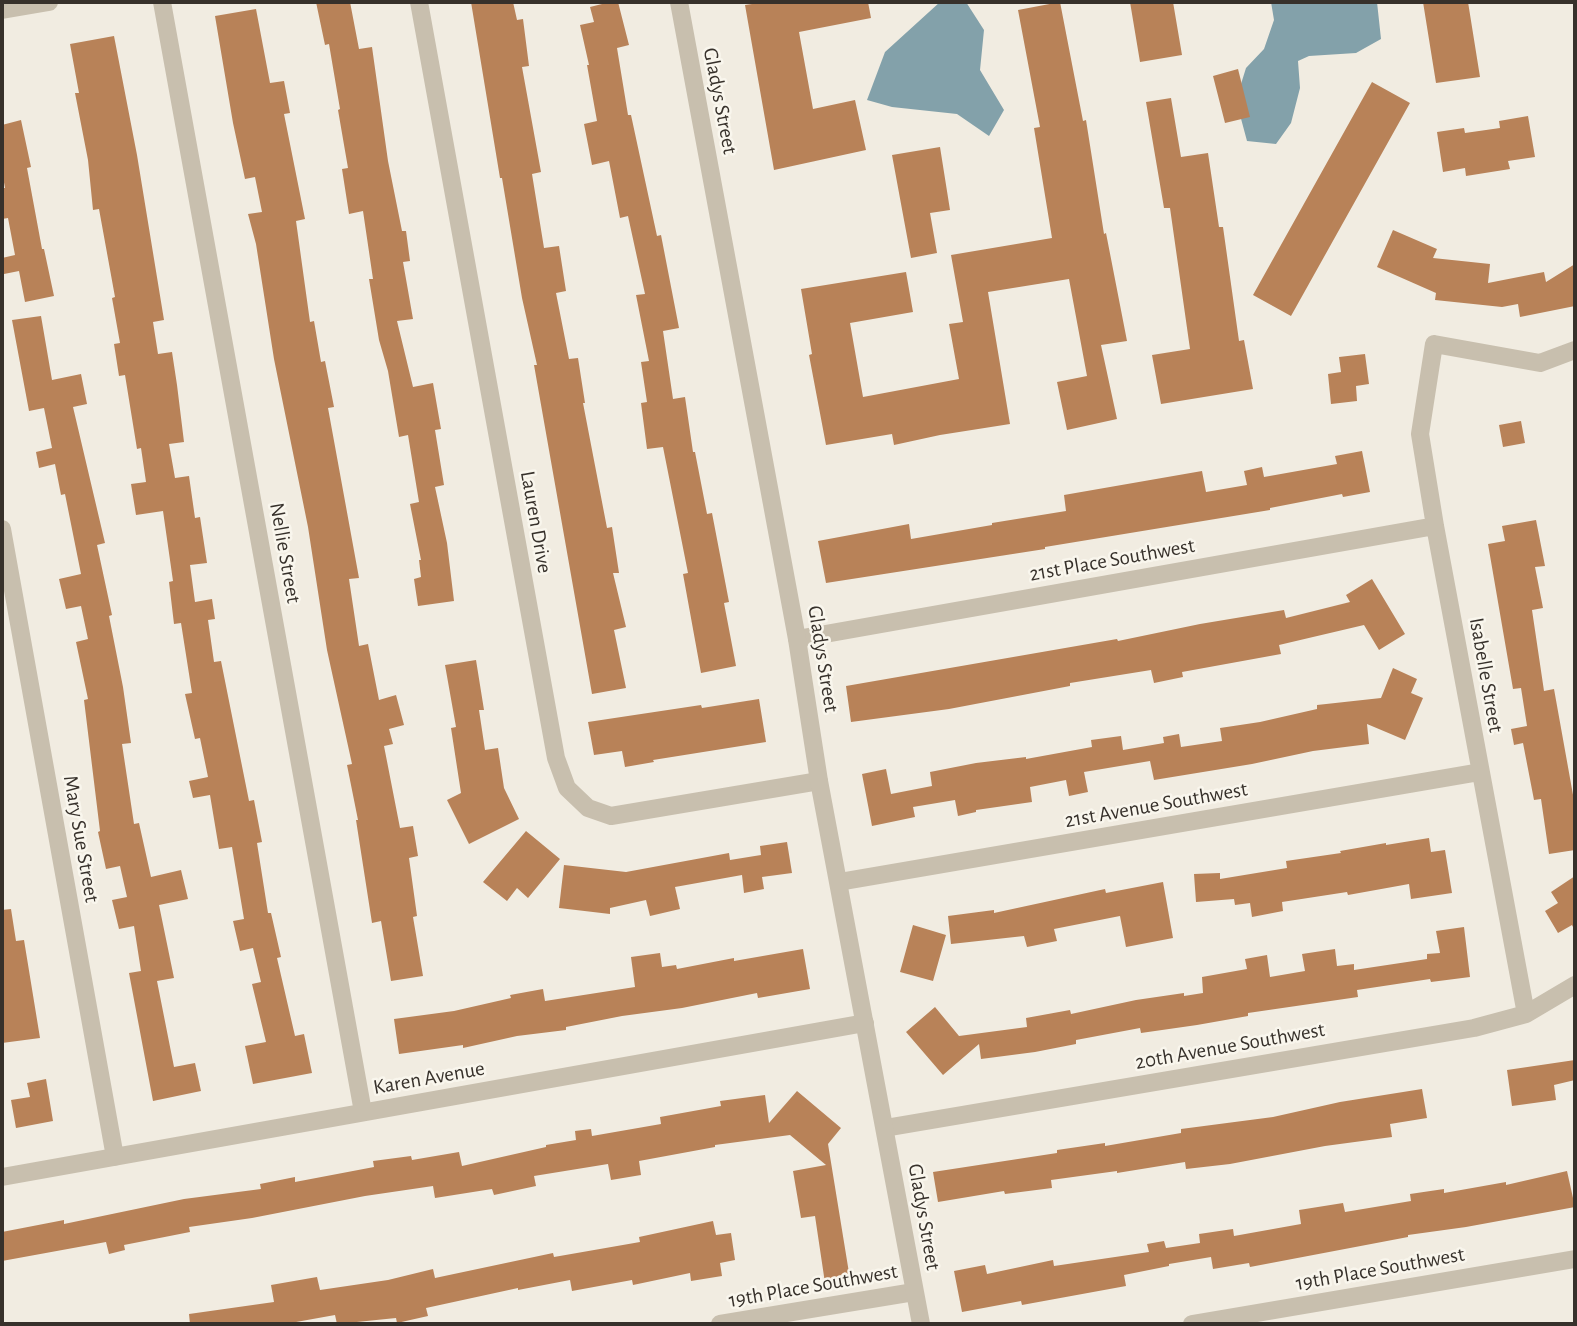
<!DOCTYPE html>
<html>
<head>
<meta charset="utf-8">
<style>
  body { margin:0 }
  #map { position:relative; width:1577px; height:1326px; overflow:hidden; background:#f1ece1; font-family:"Alegreya Sans",sans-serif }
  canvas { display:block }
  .frame { position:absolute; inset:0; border:4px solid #37312b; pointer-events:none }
</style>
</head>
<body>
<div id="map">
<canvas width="1577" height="1326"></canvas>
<div class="frame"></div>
</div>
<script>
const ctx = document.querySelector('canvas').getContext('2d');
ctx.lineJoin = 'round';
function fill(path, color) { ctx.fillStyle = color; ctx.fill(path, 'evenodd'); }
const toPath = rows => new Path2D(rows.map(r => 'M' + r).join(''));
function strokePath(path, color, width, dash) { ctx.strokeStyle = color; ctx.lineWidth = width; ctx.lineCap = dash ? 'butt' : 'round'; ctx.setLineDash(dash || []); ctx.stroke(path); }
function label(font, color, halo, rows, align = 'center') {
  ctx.font = font + ' "Alegreya Sans",sans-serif'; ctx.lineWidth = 5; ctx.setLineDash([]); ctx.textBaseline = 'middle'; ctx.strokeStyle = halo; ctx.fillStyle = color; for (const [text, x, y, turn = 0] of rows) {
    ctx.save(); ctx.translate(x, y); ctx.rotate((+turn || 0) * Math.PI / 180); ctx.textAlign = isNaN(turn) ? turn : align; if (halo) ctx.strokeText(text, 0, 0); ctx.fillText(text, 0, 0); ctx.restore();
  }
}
fill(toPath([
  [940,2,966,2,984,30,980,70,1004,110,989,136,957,114,892,107,867,100,885,52],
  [1271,2,1377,2,1381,39,1356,53,1309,56,1298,61,1300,88,1291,123,1276,144,1247,141,1236,100,1246,68,1264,49,1274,20]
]), '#83a1aa');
fill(toPath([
  [316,2,350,2,359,49,372,47,388,161,402,231,406,231,410,261,403,262,413,319,397,321,413,387,433,383,441,429,435,430,444,485,435,487,447,543,454,601,418,606,414,579,421,577,419,560,421,560,410,504,419,502,408,435,399,437,388,371,379,340,369,279,373,279,363,211,349,214,342,169,348,168,338,110,340,109,329,44,325,45],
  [471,2,513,2,517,20,523,19,529,66,522,67,541,172,532,174,544,248,559,246,566,291,556,293,569,359,578,358,585,403,583,403,607,528,612,527,619,573,613,573,626,627,614,630,626,688,592,694,534,365,537,365,522,298,502,178,500,178],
  [610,2,618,2,629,45,617,48,628,115,631,115,657,236,661,235,679,328,663,331,673,399,685,397,693,452,695,452,707,514,712,513,729,602,724,603,736,666,701,673,683,574,688,573,663,447,647,449,641,403,647,402,641,362,649,361,636,295,645,294,628,216,620,218,609,161,592,165,584,124,597,121,587,65,589,65,580,25,594,22,590,7],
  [766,2,868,2,871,18,799,32,813,109,855,100,866,150,774,170,745,5],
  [1060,2,1083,121,1086,120,1104,234,1106,233,1127,341,1101,345,1117,419,1067,430,1057,382,1087,376,1069,279,988,292,1010,424,940,435,894,445,892,434,826,445,809,355,812,354,801,289,906,272,913,312,850,323,863,397,959,379,949,324,963,322,951,255,1052,238,1034,128,1040,127,1018,10],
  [1130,2,1173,2,1182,55,1140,62],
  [1423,2,1468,2,1480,77,1436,83],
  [256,9,270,83,284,81,290,113,284,114,305,219,296,221,310,322,314,321,321,362,325,361,334,407,328,408,359,578,349,579,359,646,368,644,379,700,396,695,404,725,389,729,393,744,384,746,400,828,413,826,418,856,409,858,417,916,413,917,423,976,391,981,381,921,372,923,356,820,358,820,347,765,352,764,327,650,308,527,274,359,256,244,248,214,262,212,255,177,245,179,233,123,215,16],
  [114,36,137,155,164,320,153,322,158,354,172,352,177,385,184,442,169,444,175,478,189,476,195,518,200,517,207,563,190,565,195,602,212,599,215,619,208,620,214,662,221,661,249,801,254,800,262,842,257,843,268,913,271,913,281,957,277,958,295,1036,304,1034,312,1073,253,1084,245,1046,266,1042,252,984,261,982,253,948,240,951,233,921,244,919,232,847,219,849,210,795,193,798,189,781,208,777,200,738,195,739,185,694,192,693,181,623,174,624,169,582,173,581,163,511,136,515,131,484,146,482,141,448,137,449,125,375,119,376,114,344,120,343,112,298,115,297,99,209,93,210,88,160,75,93,79,93,70,44],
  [1238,69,1250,117,1225,123,1213,76],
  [1372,82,1410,103,1291,316,1253,295],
  [1171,98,1181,157,1208,153,1219,227,1223,227,1239,341,1244,340,1253,389,1161,404,1152,355,1190,349,1170,208,1164,208,1146,102],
  [1528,116,1535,157,1508,161,1510,169,1466,176,1465,168,1443,172,1437,132,1464,128,1465,133,1500,128,1499,121],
  [21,120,31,167,27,168,42,249,44,249,54,296,25,302,19,271,4,274,2,263,2,258,15,255,8,218,2,219,2,188,5,188,2,171,2,125],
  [940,147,950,210,930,213,937,253,911,258,892,155],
  [1393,230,1437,249,1433,258,1490,264,1488,283,1544,272,1546,282,1575,264,1575,306,1520,317,1518,304,1502,307,1435,300,1436,293,1377,267],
  [41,316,52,380,81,374,87,404,73,407,105,543,97,545,112,615,109,616,123,687,131,743,122,744,134,824,139,823,151,877,181,870,188,899,159,905,174,978,157,981,174,1067,195,1063,201,1091,153,1101,129,973,141,971,134,926,119,929,112,900,127,897,120,866,106,869,98,832,100,831,84,700,88,699,76,642,88,639,81,606,66,609,59,579,81,574,65,494,61,495,55,464,39,468,36,452,52,448,44,408,29,411,12,320],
  [1365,354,1369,384,1356,386,1357,401,1331,404,1328,374,1341,372,1339,357],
  [1521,421,1525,443,1503,447,1499,425],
  [1362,451,1370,492,1343,497,1342,494,1270,508,1270,510,1045,547,1045,549,826,583,818,541,909,524,911,539,992,525,992,523,1066,511,1064,495,1202,471,1206,492,1247,485,1244,471,1262,467,1264,477,1337,464,1335,456],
  [1536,520,1545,566,1535,567,1543,608,1532,610,1544,691,1554,689,1575,806,1575,850,1549,854,1541,799,1534,800,1523,743,1514,745,1511,729,1527,726,1521,688,1513,689,1488,544,1505,541,1502,526],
  [1372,579,1405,634,1379,650,1364,625,1279,645,1281,654,1182,672,1183,677,1154,683,1151,670,1070,683,1070,686,949,709,851,722,846,686,1117,639,1118,641,1200,624,1284,610,1286,618,1350,602,1346,595],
  [476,660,484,710,479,710,485,750,498,748,504,788,519,819,469,844,447,800,461,793,451,728,456,727,445,665],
  [1393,668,1417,679,1411,693,1423,698,1405,740,1367,724,1369,744,1313,751,1252,764,1154,780,1150,761,1084,772,1088,792,1069,796,1066,780,1030,787,1032,802,976,810,976,812,958,816,955,800,913,807,915,817,872,826,862,774,886,769,891,794,932,786,930,772,976,763,1026,757,1026,759,1092,747,1091,740,1121,736,1123,750,1164,743,1163,737,1179,734,1181,747,1222,741,1220,728,1260,722,1317,709,1317,705,1381,698],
  [759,699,766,742,653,760,654,762,625,767,622,751,594,755,588,722,701,705,702,708],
  [526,831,560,859,528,898,517,888,507,901,483,882],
  [1429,838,1431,852,1445,850,1452,893,1411,899,1409,884,1348,895,1347,892,1282,902,1283,911,1252,917,1250,903,1235,905,1234,899,1196,902,1194,874,1220,873,1220,879,1287,868,1286,861,1341,853,1340,851,1386,843,1386,845],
  [787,842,792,873,762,877,764,889,744,893,742,875,675,887,680,909,650,916,646,900,610,908,610,914,559,908,564,865,626,872,729,853,730,860,761,855,760,846],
  [1575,876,1575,931,1572,925,1558,933,1545,911,1558,903,1551,892],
  [1163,882,1173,938,1126,947,1120,916,1054,929,1057,941,1027,947,1024,936,951,944,948,916,994,910,994,913,1105,889,1106,893],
  [11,909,16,941,24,940,40,1038,2,1043,2,910],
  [913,925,946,935,933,981,900,972],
  [1464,927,1470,977,1431,982,1430,979,1357,990,1358,997,1248,1013,1248,1016,1197,1025,1141,1033,1140,1028,1076,1040,1076,1044,1035,1052,981,1059,979,1044,943,1075,906,1032,935,1007,959,1036,1027,1027,1026,1018,1070,1010,1071,1014,1136,1000,1184,993,1184,996,1203,993,1202,977,1247,969,1245,959,1267,955,1270,977,1305,971,1302,954,1335,949,1337,966,1354,964,1354,970,1427,959,1427,954,1440,953,1436,931],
  [803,949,810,989,758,998,757,993,682,1008,622,1016,566,1027,566,1030,517,1036,463,1048,463,1045,399,1054,394,1019,454,1011,511,998,510,995,543,989,545,1001,635,987,631,957,660,953,662,967,676,965,677,969,734,958,734,961],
  [1575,1060,1575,1080,1554,1085,1556,1100,1512,1106,1507,1070],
  [46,1079,53,1121,16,1128,11,1100,30,1097,27,1083],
  [1422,1089,1427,1118,1390,1124,1392,1137,1325,1146,1230,1164,1186,1169,1185,1162,1117,1173,1117,1171,1051,1180,1052,1188,1005,1194,1004,1191,938,1202,933,1172,1057,1153,1057,1150,1105,1143,1105,1146,1181,1133,1181,1129,1273,1117,1340,1102],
  [797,1091,841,1128,828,1144,850,1279,825,1283,815,1216,801,1218,793,1171,826,1165,790,1135,715,1145,715,1147,639,1161,641,1175,611,1180,608,1164,534,1176,536,1186,494,1195,492,1189,435,1198,433,1186,365,1196,252,1218,189,1227,190,1232,124,1245,125,1250,109,1254,106,1242,2,1261,2,1232,64,1220,64,1224,184,1199,261,1189,260,1184,295,1177,295,1182,374,1167,373,1161,411,1156,412,1160,459,1152,462,1166,546,1147,546,1145,576,1140,575,1131,591,1129,592,1136,661,1124,660,1117,721,1106,720,1101,765,1095,769,1123],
  [1567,1171,1575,1207,1466,1227,1408,1235,1408,1237,1250,1267,1249,1263,1213,1269,1211,1257,1169,1264,1169,1266,1124,1275,1126,1286,1022,1305,1021,1301,962,1312,954,1271,985,1265,987,1274,1053,1260,1054,1266,1149,1252,1147,1244,1164,1241,1166,1248,1200,1243,1199,1234,1233,1229,1234,1236,1301,1224,1299,1210,1343,1203,1345,1212,1411,1201,1410,1194,1444,1189,1444,1193,1506,1182,1506,1185],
  [713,1221,716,1235,731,1233,735,1260,720,1263,722,1276,691,1281,690,1273,633,1285,632,1280,572,1291,570,1280,518,1290,518,1288,426,1308,428,1316,397,1323,396,1318,337,1324,335,1315,285,1324,190,1324,189,1314,274,1302,271,1285,317,1277,320,1290,388,1280,433,1269,435,1278,553,1253,554,1257,640,1242,639,1237]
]), '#b88258');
strokePath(toPath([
  [162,2,363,1112],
  [419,2,556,758,567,788,588,808,611,816,819,781],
  [2,529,115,1157],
  [797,639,1435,526],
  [839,882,1480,772],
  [1526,1014,1435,526,1420,434,1434,344,1540,363,1575,350],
  [885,1128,1474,1028,1526,1014,1575,985],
  [2,1177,865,1023],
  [720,1324,914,1292],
  [1192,1324,1575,1259]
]), '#c8bfae', 18);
strokePath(toPath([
  [679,2,797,639,819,781,921,1324],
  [2,10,49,2]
]), '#c8bfae', 18);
label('21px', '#37312b', '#f9f6ed', [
  ["Gladys Street",720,101,79],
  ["Lauren Drive",536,522,80],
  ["Nellie Street",285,553,80],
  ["21st Place Southwest",1112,560,-10],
  ["Gladys Street",823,659,81],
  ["Isabelle Street",1486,675,80],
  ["21st Avenue Southwest",1156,805,-10],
  ["Mary Sue Street",81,839,80],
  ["20th Avenue Southwest",1230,1046,-10],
  ["Karen Avenue",429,1078,-10],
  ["Gladys Street",924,1217,80],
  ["19th Place Southwest",1380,1269,-10],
  ["19th Place Southwest",813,1286,-10]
]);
</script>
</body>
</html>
